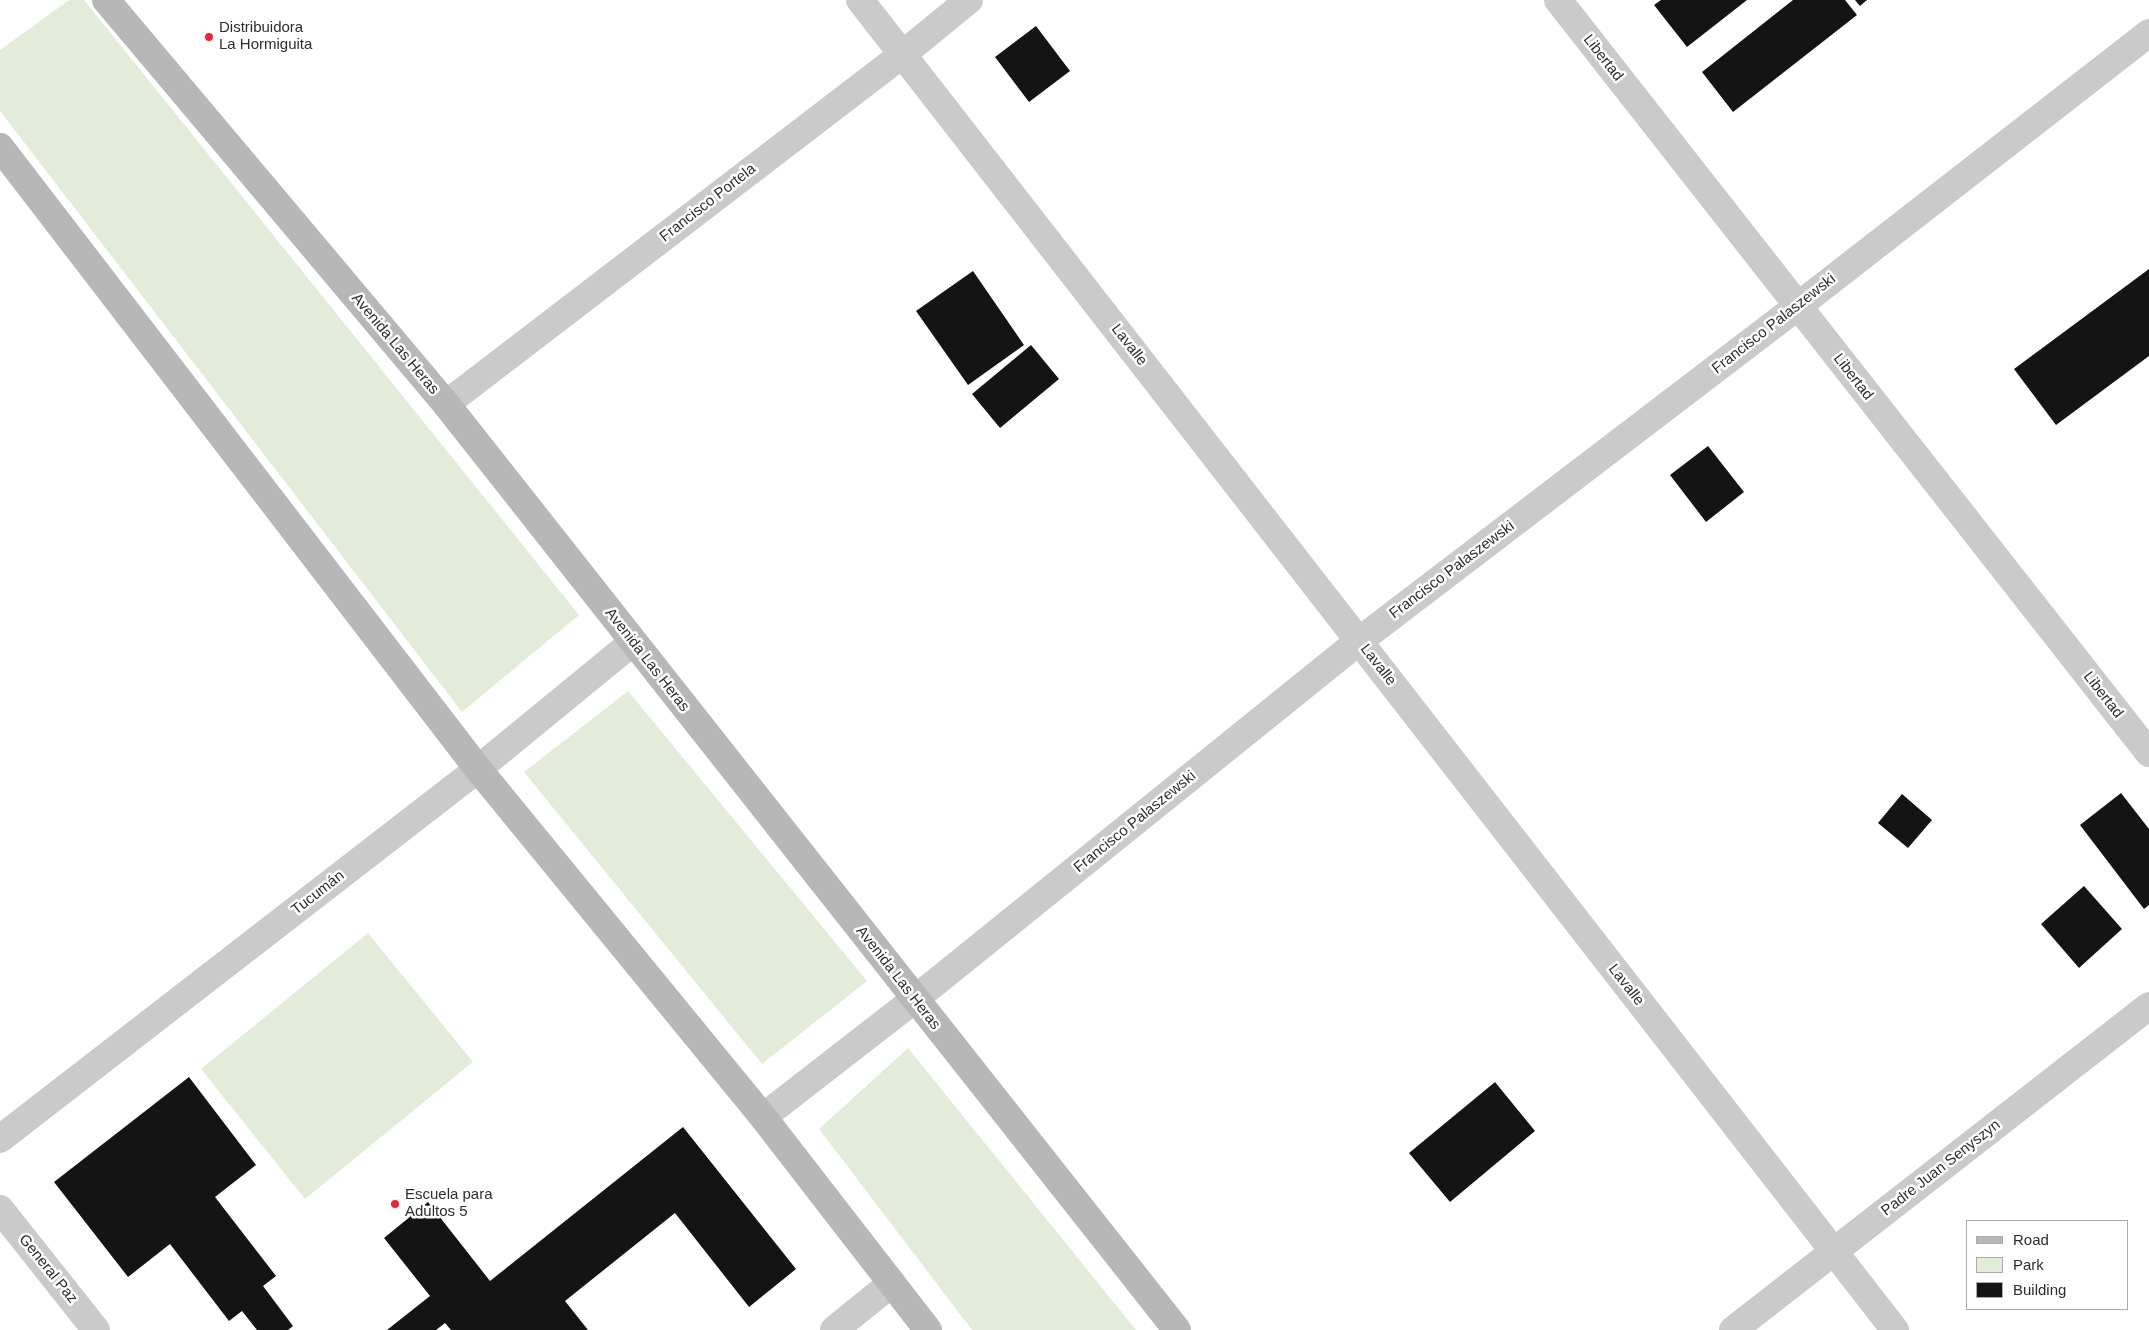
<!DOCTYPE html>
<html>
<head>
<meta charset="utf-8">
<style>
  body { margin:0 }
  #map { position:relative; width:2149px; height:1330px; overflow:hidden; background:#fff; font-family:Helvetica,sans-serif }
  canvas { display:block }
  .legend { position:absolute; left:1966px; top:1220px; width:162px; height:90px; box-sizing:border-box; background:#fff; border:1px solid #ababab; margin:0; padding:6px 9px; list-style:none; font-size:15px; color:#2d2d2d }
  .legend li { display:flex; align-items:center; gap:10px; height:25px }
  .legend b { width:25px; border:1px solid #ababab }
</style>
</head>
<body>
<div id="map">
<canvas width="2149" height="1330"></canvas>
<ul class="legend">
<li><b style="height:6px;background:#b7b7b7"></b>Road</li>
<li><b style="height:14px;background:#e3ecd9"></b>Park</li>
<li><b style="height:14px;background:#141414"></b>Building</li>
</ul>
</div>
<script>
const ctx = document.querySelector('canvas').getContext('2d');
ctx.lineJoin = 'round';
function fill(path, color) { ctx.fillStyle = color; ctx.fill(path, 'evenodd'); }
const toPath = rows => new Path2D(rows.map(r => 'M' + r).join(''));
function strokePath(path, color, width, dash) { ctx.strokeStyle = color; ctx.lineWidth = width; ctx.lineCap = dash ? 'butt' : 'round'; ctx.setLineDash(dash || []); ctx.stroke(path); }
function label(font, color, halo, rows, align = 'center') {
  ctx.font = font + ' Helvetica,sans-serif'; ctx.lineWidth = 5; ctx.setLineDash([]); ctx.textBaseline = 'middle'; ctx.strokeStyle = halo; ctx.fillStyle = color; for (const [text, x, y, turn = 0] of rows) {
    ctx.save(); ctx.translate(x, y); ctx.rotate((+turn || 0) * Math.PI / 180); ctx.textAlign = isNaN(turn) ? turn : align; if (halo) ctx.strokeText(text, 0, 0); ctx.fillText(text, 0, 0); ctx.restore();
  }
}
fill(toPath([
  [69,0,84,0,579,615,462,712,0,111,0,50],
  [628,691,867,981,762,1064,524,772],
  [368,933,473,1062,305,1199,201,1069],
  [908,1048,1136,1330,972,1330,819,1129]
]), '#e3ecd9');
fill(toPath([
  [1661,0,1747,0,1687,47,1654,5],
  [1793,0,1845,0,1857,15,1733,112,1702,72],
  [1855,0,1867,0,1860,6],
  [1036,26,1070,71,1029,102,995,57],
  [2149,269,2149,356,2056,425,2014,369],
  [973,271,1024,345,968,385,916,311],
  [1031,345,1059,379,1000,428,972,394],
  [1708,446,1744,492,1706,522,1670,475],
  [2121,793,2149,829,2149,905,2144,909,2080,825],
  [1902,794,1932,820,1908,848,1878,823],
  [2084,886,2122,929,2079,968,2041,924],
  [189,1077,256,1165,215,1197,276,1276,263,1286,293,1326,288,1330,257,1330,242,1311,229,1321,170,1244,128,1277,54,1182],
  [1495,1082,1535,1131,1450,1202,1409,1153],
  [683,1127,796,1269,749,1307,675,1213,565,1301,588,1330,451,1330,445,1323,436,1330,387,1330,430,1296,384,1238,428,1202,490,1281]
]), '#141414');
strokePath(toPath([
  [860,0,1895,1330],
  [1558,0,2149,753],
  [446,404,903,54,969,0],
  [763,1117,915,999,1359,641,1798,306,2149,33],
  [0,1139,478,769,633,642],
  [0,1209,96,1330],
  [834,1330,892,1283],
  [1733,1330,2149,1006]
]), '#cacaca', 28);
strokePath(toPath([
  [106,0,446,404,1177,1330],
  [0,147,478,769,763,1117,928,1330]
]), '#b7b7b7', 28);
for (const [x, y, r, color] of [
  [209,37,5,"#f12234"],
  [395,1204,5,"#f12234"]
]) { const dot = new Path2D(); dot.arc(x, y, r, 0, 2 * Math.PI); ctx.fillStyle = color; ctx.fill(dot); strokePath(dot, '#fff', 2); }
label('15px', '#2d2d2d', '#fff', [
  ["Distribuidora",219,28],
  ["La Hormiguita",219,45],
  ["Escuela para",405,1195],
  ["Adultos 5",405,1212]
], 'left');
label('15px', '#2d2d2d', '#fff', [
  ["Libertad",1603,58,52],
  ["Francisco Portela",708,203,-38],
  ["Francisco Palaszewski",1774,324,-38],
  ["Avenida Las Heras",395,344,50],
  ["Lavalle",1129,345,52],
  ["Libertad",1853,377,52],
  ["Francisco Palaszewski",1452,570,-37],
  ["Avenida Las Heras",647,660,52],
  ["Lavalle",1378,665,52],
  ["Libertad",2103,695,52],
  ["Francisco Palaszewski",1135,822,-39],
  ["Tucumán",318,893,-38],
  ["Avenida Las Heras",898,978,52],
  ["Lavalle",1626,985,52],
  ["Padre Juan Senyszyn",1941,1168,-38],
  ["General Paz",48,1269,51]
]);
</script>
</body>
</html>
